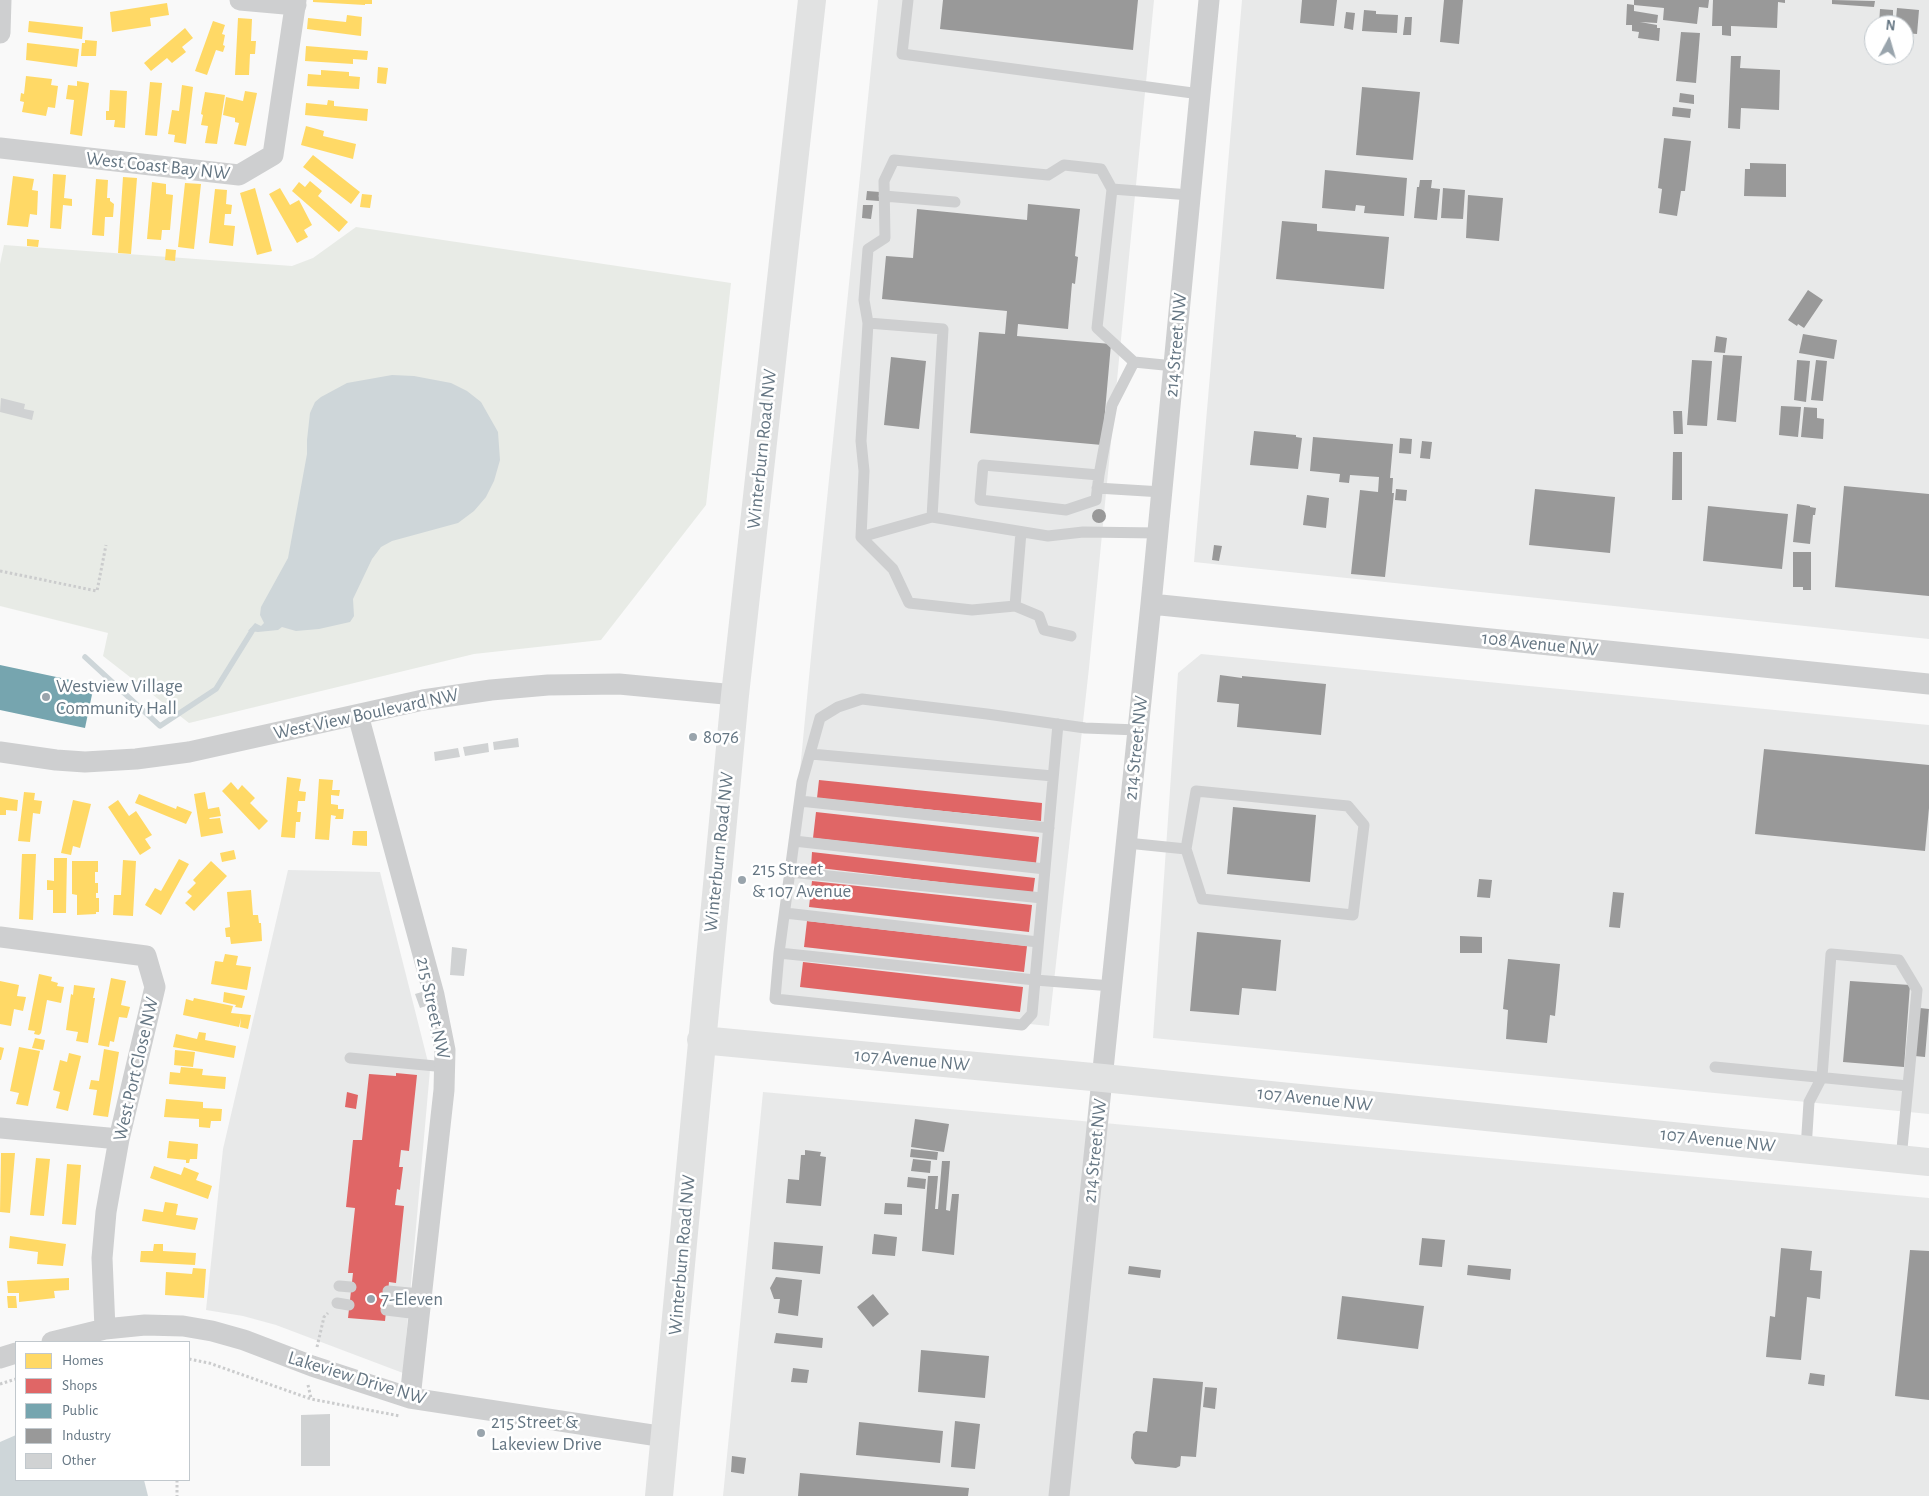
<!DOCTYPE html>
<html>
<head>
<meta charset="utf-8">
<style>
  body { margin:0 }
  #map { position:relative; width:1929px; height:1496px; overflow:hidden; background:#f9f9f9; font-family:"Alegreya Sans",sans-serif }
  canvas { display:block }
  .legend { position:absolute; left:15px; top:1341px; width:175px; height:140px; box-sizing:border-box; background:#fff; border:1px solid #c1c8cd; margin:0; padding:6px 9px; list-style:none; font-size:15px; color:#657683 }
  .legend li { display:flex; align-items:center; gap:10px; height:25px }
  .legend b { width:25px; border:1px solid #c1c8cd }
  .north { position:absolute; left:1864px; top:15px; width:50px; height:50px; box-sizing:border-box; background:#fff; border:1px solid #c1c8cd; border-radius:50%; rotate:6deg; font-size:14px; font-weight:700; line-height:20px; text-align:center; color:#657683 }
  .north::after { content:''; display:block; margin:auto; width:18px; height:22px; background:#99a4ac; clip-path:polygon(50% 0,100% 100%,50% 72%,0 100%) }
</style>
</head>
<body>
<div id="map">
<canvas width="1929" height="1496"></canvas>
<ul class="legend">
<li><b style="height:14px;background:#ffd966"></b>Homes</li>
<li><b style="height:14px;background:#e06666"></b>Shops</li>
<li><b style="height:14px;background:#76a5af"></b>Public</li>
<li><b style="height:14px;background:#999"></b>Industry</li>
<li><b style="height:14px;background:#d0d2d3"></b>Other</li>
</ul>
<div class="north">N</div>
</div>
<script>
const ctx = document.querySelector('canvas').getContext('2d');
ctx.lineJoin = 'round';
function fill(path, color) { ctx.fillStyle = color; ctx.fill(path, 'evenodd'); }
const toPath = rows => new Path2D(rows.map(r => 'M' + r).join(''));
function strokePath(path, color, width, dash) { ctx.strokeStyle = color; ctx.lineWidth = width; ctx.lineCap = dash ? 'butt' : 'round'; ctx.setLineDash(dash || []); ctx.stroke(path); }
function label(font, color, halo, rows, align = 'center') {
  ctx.font = font + ' "Alegreya Sans",sans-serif'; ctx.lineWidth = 5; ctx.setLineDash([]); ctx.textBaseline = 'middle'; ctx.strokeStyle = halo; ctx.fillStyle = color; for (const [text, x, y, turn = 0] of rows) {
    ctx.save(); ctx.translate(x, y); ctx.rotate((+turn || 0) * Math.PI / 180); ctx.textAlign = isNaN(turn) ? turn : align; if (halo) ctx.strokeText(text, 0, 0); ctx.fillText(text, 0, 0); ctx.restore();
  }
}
fill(toPath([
  [878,0,1154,0,1089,668,1049,1026,778,998,813,636],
  [1242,0,1929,0,1929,639,1194,562],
  [1874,25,1904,25,1904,55,1874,55],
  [1201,654,1929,725,1929,1114,1153,1038,1178,673],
  [288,870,380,872,430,1070,403,1373,276,1325,243,1316,206,1310,223,1149],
  [763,1092,1929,1198,1929,1496,723,1496]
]), '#e8e9e9');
fill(toPath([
  [356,227,731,283,706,505,601,640,474,654,189,723,103,656,108,633,0,606,0,264,4,245,292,266,313,258]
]), '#e8ebe6');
fill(toPath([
  [392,375,414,376,451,383,467,391,481,402,498,432,500,460,494,481,486,497,474,511,458,523,392,541,381,547,372,559,353,599,354,616,350,622,319,629,296,631,282,627,278,630,258,632,248,631,255,623,261,626,264,623,260,615,261,607,288,558,307,454,307,440,310,413,315,402,321,397,347,383],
  [16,1435,16,1480,144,1480,148,1496,0,1496,0,1442]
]), '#ced6d9');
fill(toPath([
  [313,0,372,0,372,4,365,4,365,5,313,2],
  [167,3,169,15,150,18,151,26,112,32,110,12],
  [347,15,362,17,361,36,307,29,308,18,346,22],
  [238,18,252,19,251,41,256,41,255,54,250,54,249,75,235,75],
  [29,21,83,27,82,39,28,32],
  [213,21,225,25,222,34,225,35,223,45,225,46,223,52,216,50,207,75,195,71],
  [185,28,193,38,182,47,186,52,172,63,167,58,151,71,144,63],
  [85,40,97,41,96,56,81,56,82,43,85,43],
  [27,43,79,49,77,67,26,60],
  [306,46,368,51,367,60,353,59,353,64,305,61],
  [378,67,388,68,386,84,377,83],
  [321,70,349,72,349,76,360,77,359,89,307,86,308,74,321,75],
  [26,76,52,79,51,85,58,86,55,108,48,107,46,116,22,112,24,102,20,101,21,93,24,94],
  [77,81,89,83,82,136,70,134,74,100,66,99,68,85,77,86],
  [150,82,162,83,157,136,145,135],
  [182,85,193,87,186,144,174,142,175,135,168,134,172,110,179,111],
  [110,90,127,91,125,128,114,127,115,120,106,120,106,111,109,111],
  [245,91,257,93,246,146,234,144,239,123,235,122,235,118,223,115,226,97,243,101],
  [205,92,225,95,217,144,205,143,208,126,201,125,203,115,201,114],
  [328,100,334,101,334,106,368,109,367,121,305,115,306,103,327,105],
  [306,126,324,131,323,136,356,144,353,159,301,145],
  [313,155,360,192,351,204,303,167],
  [53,174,66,175,64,198,72,199,72,206,63,205,61,229,50,228],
  [13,176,34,179,32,190,38,191,37,215,30,214,28,227,7,225],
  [123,177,137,178,131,254,118,253],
  [96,179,108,180,107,198,110,198,110,201,114,204,113,217,105,217,104,236,92,235],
  [310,181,322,191,318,196,348,222,339,232,292,191,299,182,305,187],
  [152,182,166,184,166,194,173,195,170,230,162,230,161,240,147,239],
  [185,183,201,184,194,249,178,247],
  [255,188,272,251,257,255,240,193],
  [280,188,290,205,299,200,312,225,304,230,308,237,297,243,269,194],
  [215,189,227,190,226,204,232,205,231,214,225,214,224,225,235,226,233,246,209,243],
  [362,194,372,195,370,208,360,207],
  [27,239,39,240,38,247,27,246],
  [166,249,176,250,175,261,165,260],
  [287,777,301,779,299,791,306,792,305,801,298,801,297,812,301,812,300,822,296,822,295,838,281,837],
  [319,779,333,780,332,790,340,790,339,796,331,795,331,804,338,805,338,809,344,809,343,819,335,819,336,816,331,815,329,840,315,839],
  [231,782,238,790,242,785,255,798,250,803,268,821,259,830,222,791],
  [24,792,35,793,34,800,42,801,40,814,33,813,30,842,18,841],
  [205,792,208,809,219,807,221,816,209,818,210,819,220,818,223,833,201,837,194,794],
  [139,794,176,809,177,806,192,812,186,824,135,803],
  [0,797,18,800,17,811,6,810,6,815,0,815],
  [73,800,91,804,80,848,73,846,71,855,61,853],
  [118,800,129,816,136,811,152,835,145,839,151,848,140,855,108,807],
  [353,831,367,831,367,846,352,845],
  [234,850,236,859,222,862,220,853],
  [22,854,36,854,33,920,19,919],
  [54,858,67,858,66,913,53,913,53,890,47,890,47,880,54,881],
  [179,859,189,864,161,915,145,905,155,888,161,891],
  [123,860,136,861,133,916,113,915,114,895,121,895],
  [72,861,98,861,98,872,95,872,95,883,98,883,98,893,96,893,96,898,99,898,99,912,96,912,96,914,77,915,77,895,72,894],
  [211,861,227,876,194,911,185,903,192,896,187,892,196,883,193,880],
  [251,890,253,915,258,915,259,923,261,923,262,941,231,944,230,937,226,937,225,928,230,927,227,892],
  [225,954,238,956,236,965,251,967,247,990,211,984,215,961,223,962],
  [39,974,52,977,51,981,58,983,57,986,64,987,61,1003,47,1000,41,1033,39,1035,34,1034,35,1031,28,1030],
  [111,978,126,981,121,1005,130,1007,127,1018,119,1017,114,1042,110,1041,109,1047,98,1045],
  [0,981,19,985,17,996,26,997,23,1011,14,1009,11,1026,0,1024],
  [74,985,95,988,93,998,95,998,88,1043,76,1041,78,1032,66,1030,71,994,73,995],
  [224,992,245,996,242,1008,235,1007,236,1005,223,1002],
  [194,998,233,1006,231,1013,251,1015,248,1029,240,1027,241,1018,239,1027,183,1015,186,999,193,1001],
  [199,1032,206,1033,205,1040,236,1046,234,1058,173,1047,176,1034,197,1039],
  [35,1038,45,1040,43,1050,32,1048],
  [0,1047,4,1048,1,1060,0,1060],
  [19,1047,40,1051,28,1106,16,1104,19,1093,10,1091],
  [104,1049,119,1052,108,1117,93,1115,97,1090,89,1089,91,1080,99,1081],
  [175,1050,195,1052,193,1067,174,1065],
  [69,1053,81,1056,68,1111,56,1108,60,1092,53,1090,60,1060,67,1062],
  [181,1067,203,1069,202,1075,226,1077,225,1089,169,1084,170,1072,180,1073],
  [166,1099,203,1102,203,1108,222,1109,221,1121,211,1121,210,1128,199,1127,199,1119,164,1117],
  [169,1141,198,1144,197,1159,190,1159,189,1163,186,1163,186,1160,167,1158],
  [1,1153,15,1153,10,1213,0,1212],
  [36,1158,50,1159,44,1216,30,1215],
  [67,1164,81,1165,76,1225,62,1224],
  [154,1166,181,1175,184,1167,199,1173,196,1180,212,1186,208,1199,150,1178],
  [165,1202,178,1204,176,1215,198,1218,195,1230,142,1221,144,1209,163,1212],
  [10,1236,66,1244,63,1266,37,1264,38,1252,9,1248],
  [154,1244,163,1244,163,1251,196,1253,195,1265,140,1262,141,1251,153,1251],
  [193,1268,206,1269,204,1298,165,1295,166,1272,192,1274],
  [69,1278,69,1290,54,1291,55,1298,19,1302,19,1293,8,1293,7,1281],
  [7,1296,16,1296,17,1308,8,1308]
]), '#ffd966');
fill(toPath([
  [819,780,1042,803,1041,821,817,798],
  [816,812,1039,837,1036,863,813,838],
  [812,852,1035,878,1033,893,811,867],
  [812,881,1032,905,1029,932,809,907],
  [807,921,1027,946,1024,972,804,947],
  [803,962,1023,987,1020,1012,800,987],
  [396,1073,417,1075,409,1151,401,1150,399,1167,403,1167,400,1190,397,1189,395,1205,404,1206,396,1283,389,1282,385,1321,348,1318,353,1273,348,1273,355,1208,346,1207,353,1140,362,1140,369,1074,396,1076],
  [347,1092,358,1095,356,1109,345,1107]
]), '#e06666');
fill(toPath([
  [0,665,94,685,85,728,0,710]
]), '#76a5af');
fill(toPath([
  [943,0,1138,0,1133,50,940,29],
  [1302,0,1337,0,1334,26,1300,23],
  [1444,0,1463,0,1459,44,1440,42],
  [1634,0,1709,0,1708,8,1699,7,1697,24,1663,20,1664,8,1634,5],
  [1713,0,1785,0,1785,3,1778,2,1777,28,1731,26,1731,36,1722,35,1722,26,1712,26],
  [1832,0,1875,1,1874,7,1832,4],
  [1627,4,1634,5,1634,11,1658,15,1657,23,1640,22,1657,25,1657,28,1660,28,1659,41,1638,38,1639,32,1632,31,1632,25,1626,25],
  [1897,8,1919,10,1917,34,1904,33,1904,25,1896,25,1896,23,1892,23,1892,25,1879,25,1880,9,1893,10,1893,19,1896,19],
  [1364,10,1376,11,1376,14,1398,15,1397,33,1362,31],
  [1346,12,1355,13,1353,30,1344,28],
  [1405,17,1412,17,1411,35,1403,35],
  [1681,32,1700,33,1696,83,1676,81],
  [1731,56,1741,56,1740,68,1780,70,1779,110,1741,108,1740,129,1728,128],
  [1362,87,1420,92,1413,160,1356,155],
  [1680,93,1694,95,1694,104,1679,102],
  [1673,107,1691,109,1690,118,1672,116],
  [1664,138,1691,141,1685,191,1681,191,1677,216,1659,213,1662,189,1658,188],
  [1750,163,1786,164,1786,197,1744,196,1745,169,1750,169],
  [1325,170,1407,178,1404,216,1364,213,1365,206,1356,205,1355,211,1322,208],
  [1420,180,1432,180,1431,188,1440,189,1437,220,1414,218,1417,187,1419,187],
  [1443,188,1465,190,1463,219,1441,218],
  [867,191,880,192,879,201,866,200],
  [1468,195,1503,198,1499,241,1466,238],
  [1028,204,1080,209,1075,256,1078,257,1075,284,1072,283,1068,329,1018,324,1017,336,1111,344,1102,445,970,433,979,332,1005,334,1007,311,882,299,886,256,913,258,917,209,1027,220],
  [863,205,873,205,871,219,862,218],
  [1282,221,1317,224,1317,231,1389,237,1384,289,1276,279],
  [1808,290,1823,300,1804,328,1798,324,1797,326,1788,320],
  [1803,334,1837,340,1834,359,1799,353],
  [1716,336,1727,338,1725,353,1714,352],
  [1723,355,1742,356,1736,422,1717,420],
  [891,357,926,361,919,429,884,425],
  [1692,360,1712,361,1707,426,1687,425],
  [1797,360,1810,361,1806,402,1794,400],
  [1816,360,1827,361,1823,401,1811,400],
  [1781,406,1801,407,1798,437,1779,435],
  [1804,407,1817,408,1817,418,1824,419,1823,439,1801,437],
  [1673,411,1682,411,1683,434,1674,434],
  [1254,431,1296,435,1296,437,1302,438,1298,469,1250,465],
  [1313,437,1393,444,1390,478,1393,478,1392,493,1394,493,1385,577,1351,574,1360,490,1378,492,1379,477,1350,475,1349,483,1339,482,1340,474,1310,471],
  [1400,438,1412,439,1411,454,1399,453],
  [1422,441,1432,442,1430,459,1420,458],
  [1673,452,1682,452,1682,500,1672,500],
  [1844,486,1929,494,1929,596,1835,587],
  [1396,489,1407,490,1406,501,1395,500],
  [1535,489,1615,497,1610,553,1529,545],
  [1307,495,1329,498,1326,528,1303,525],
  [1797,504,1810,506,1810,507,1816,508,1815,515,1813,515,1810,544,1793,542],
  [1708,506,1788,514,1782,569,1703,561],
  '1092 516a7 7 0 1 1 14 0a7 7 0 1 1-14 0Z',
  [1214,545,1222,546,1219,561,1212,560],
  [1793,552,1811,552,1811,590,1803,590,1803,587,1793,587],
  [1220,675,1242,678,1242,676,1326,684,1321,735,1237,727,1239,704,1217,702],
  [1764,749,1929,765,1929,808,1925,851,1755,834],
  [1233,807,1316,815,1310,882,1227,874],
  [1479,879,1492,880,1490,898,1477,897],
  [1613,892,1624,893,1620,928,1609,927],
  [1197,932,1281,940,1276,991,1242,988,1239,1015,1190,1011],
  [1460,936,1482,937,1482,953,1460,953],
  [1508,959,1560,964,1555,1016,1550,1015,1547,1043,1506,1039,1508,1010,1503,1009],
  [1850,981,1910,985,1904,1067,1843,1062],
  [1920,1008,1929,1009,1925,1057,1915,1056],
  [915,1119,949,1124,944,1152,911,1147],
  [911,1149,938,1152,937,1160,910,1157],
  [805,1150,821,1152,820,1156,826,1157,821,1206,786,1203,788,1179,799,1180,801,1155,805,1155],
  [913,1159,931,1161,930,1173,911,1171],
  [942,1161,950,1161,946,1210,950,1211,952,1194,959,1194,954,1255,922,1251,928,1176,938,1176,935,1209,938,1209],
  [908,1177,926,1179,925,1189,907,1187],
  [885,1203,902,1204,902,1215,884,1214],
  [874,1234,897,1237,895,1256,872,1254],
  [1422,1238,1445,1240,1442,1267,1419,1265],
  [774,1242,823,1246,820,1274,772,1269],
  [1781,1248,1812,1251,1810,1270,1822,1271,1820,1299,1807,1297,1801,1360,1766,1357,1770,1316,1775,1317],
  [1910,1250,1929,1251,1929,1400,1895,1396],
  [1468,1265,1511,1269,1510,1280,1467,1275],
  [1129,1266,1161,1270,1160,1278,1128,1274],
  [776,1277,802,1280,798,1316,778,1313,780,1299,774,1299,770,1288],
  [873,1294,889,1314,873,1327,857,1307],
  [1342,1296,1424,1306,1418,1349,1337,1339],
  [776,1333,823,1338,822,1348,774,1343],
  [921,1350,989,1356,985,1398,918,1392],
  [793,1368,809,1370,807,1383,791,1382],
  [1810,1373,1825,1375,1824,1386,1808,1384],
  [1153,1378,1203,1382,1196,1457,1181,1456,1180,1466,1176,1468,1135,1464,1131,1458,1133,1434,1136,1431,1147,1432],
  [1205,1387,1217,1388,1215,1409,1203,1407],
  [955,1421,980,1424,975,1469,951,1467],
  [859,1422,943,1431,940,1463,856,1455],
  [732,1456,746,1458,744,1474,731,1472],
  [800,1473,969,1488,968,1496,798,1496]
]), '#999');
strokePath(toPath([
  [85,657,160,726,216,689,252,631]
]), '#ced6d9', 5.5);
fill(toPath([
  [1,398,25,404,24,409,34,411,32,420,0,412],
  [518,738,519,747,494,750,493,742],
  [488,743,489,752,465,756,463,747],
  [458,748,460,757,435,761,434,752],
  [452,947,467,949,464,976,450,975],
  [422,992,426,1006,420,1008,415,994],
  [330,1414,330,1466,301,1466,301,1415]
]), '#d0d2d3');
strokePath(toPath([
  [0,571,97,591,106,545],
  [317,1347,324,1317,328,1313],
  [189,1359,209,1363,311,1399,400,1416],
  [0,1384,16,1379],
  [308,1385,311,1398],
  [177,1480,177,1496]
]), '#cbcccd', 3, [2.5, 2.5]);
strokePath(toPath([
  [908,0,902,54,1200,94],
  [884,196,955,202],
  [1134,362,1174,366],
  [1099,475,1096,500,1066,510,980,500,983,465,1099,475,1112,405,1134,362,1097,328,1112,189,1190,195],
  [1097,488,1162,492],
  [932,517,1048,536,1083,532,1158,533],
  [861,537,932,517,943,329,868,323],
  [1015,606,1021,532],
  [1071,636,1044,630,1039,616,1015,606,972,610,909,603,893,569,861,537,864,471,861,441,868,323,864,300,868,249,885,238,884,181,894,160,1048,175,1064,165,1101,169,1112,189],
  [1058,724,1032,1014,1022,1025,775,999,779,953,802,782,820,718,838,707,862,699,987,714,1085,728,1138,730],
  [811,754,1053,776],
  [800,801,1049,828],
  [794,841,1045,869],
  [1127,843,1186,849,1196,791,1348,806,1364,825,1353,915,1202,899,1186,849],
  [790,872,1042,898],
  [785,913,1038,942],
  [779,953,1035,980,1112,986],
  [350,1058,446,1067],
  [1715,1067,1908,1086,1901,1159],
  [1806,1149,1809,1102,1822,1077,1831,954,1899,960,1917,990,1908,1086],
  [339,1286,351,1287],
  [388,1291,421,1294],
  [337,1303,349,1305],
  [386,1310,419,1314]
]), '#cecfd0', 11);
strokePath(toPath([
  [240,0,296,5],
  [0,33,1,0],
  [0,148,239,175,273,155,296,0],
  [1151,604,1929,684],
  [358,715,434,995,445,1050,444,1090,410,1398],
  [0,752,56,760,85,762,136,759,189,752,423,700,491,690,548,685,619,684,735,695],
  [0,937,146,956,155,987,119,1139,106,1212,102,1258,105,1329],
  [0,1128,119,1139],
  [52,1342,105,1329,145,1325,183,1326,212,1331,244,1340,312,1366,410,1398,665,1437],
  [0,1358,16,1353],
  [1059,1496,1151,604,1209,0]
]), '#cecfd0', 21);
strokePath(toPath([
  [701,1040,1103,1078,1929,1162],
  [659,1496,735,695,812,0]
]), '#e1e2e2', 28);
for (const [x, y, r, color] of [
  [46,697,5,"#99a4ac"],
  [693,737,5,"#99a4ac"],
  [742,880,5,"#99a4ac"],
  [371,1299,5,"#99a4ac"],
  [481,1433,5,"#99a4ac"]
]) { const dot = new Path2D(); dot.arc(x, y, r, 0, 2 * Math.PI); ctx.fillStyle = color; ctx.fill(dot); strokePath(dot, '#fff', 2); }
label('19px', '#657683', '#fff', [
  ["West Coast Bay NW",158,166,6],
  ["214 Street NW",1176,345,-85],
  ["Winterburn Road NW",762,449,-84],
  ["108 Avenue NW",1540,644,6],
  ["West View Boulevard NW",366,714,-12],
  ["214 Street NW",1136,748,-84],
  ["Winterburn Road NW",719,852,-84],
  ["215 Street NW",433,1008,78],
  ["107 Avenue NW",912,1060,5],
  ["West Port Close NW",136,1069,-77],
  ["107 Avenue NW",1315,1099,6],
  ["107 Avenue NW",1718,1140,6],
  ["214 Street NW",1095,1151,-84],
  ["Winterburn Road NW",682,1255,-85],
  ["Lakeview Drive NW",357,1378,17]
]);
label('19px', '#657683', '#fff', [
  ["Westview Village",56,686],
  ["Community Hall",56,708],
  ["8076",703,737],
  ["215 Street",752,869],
  ["& 107 Avenue",752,891],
  ["7-Eleven",381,1299],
  ["215 Street &",491,1422],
  ["Lakeview Drive",491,1444]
], 'left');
</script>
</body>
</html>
